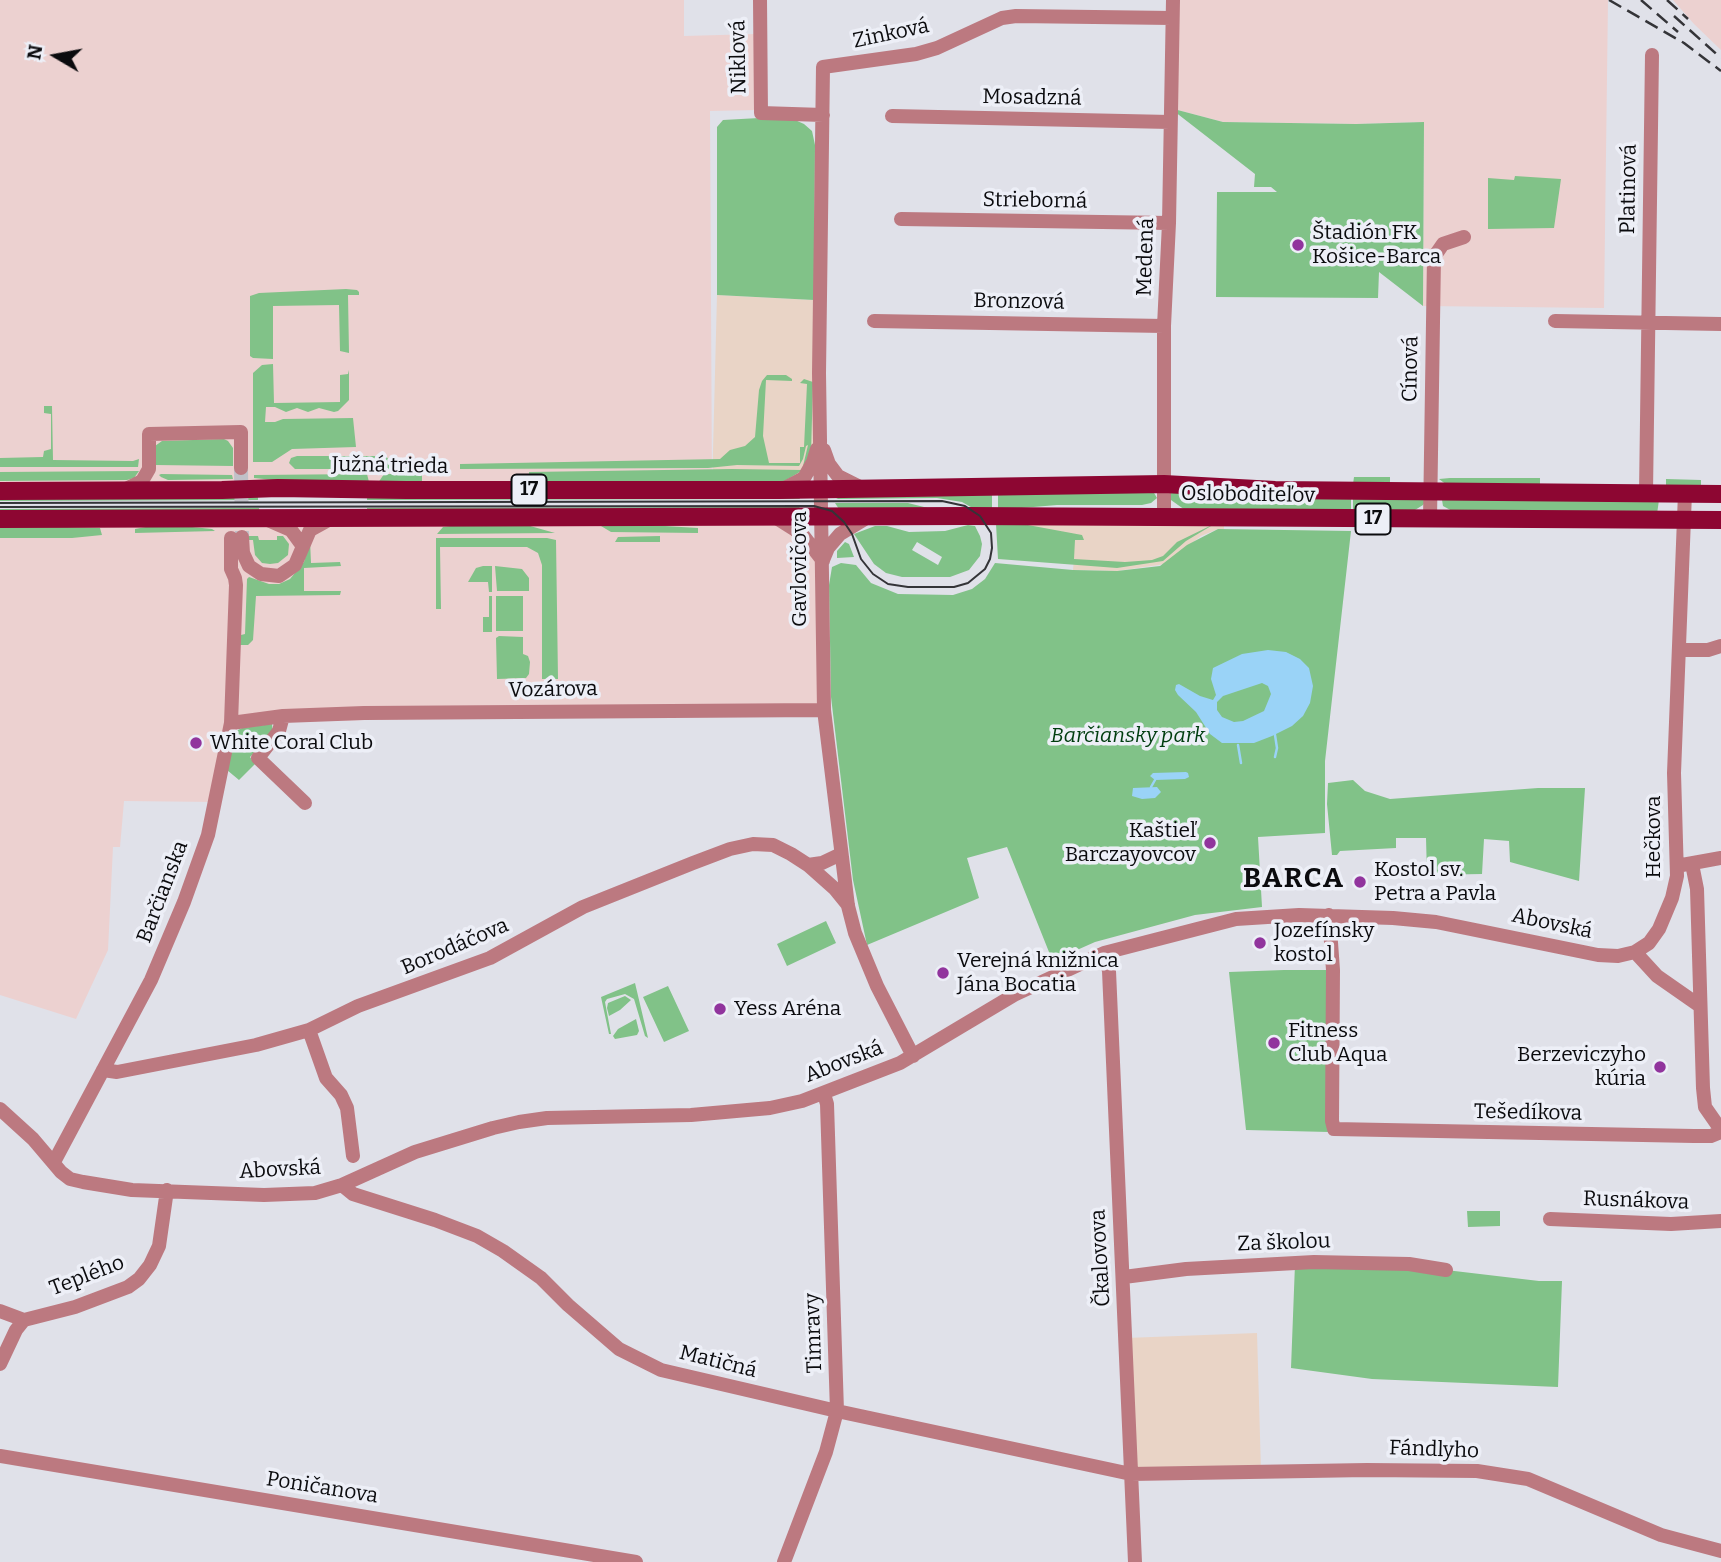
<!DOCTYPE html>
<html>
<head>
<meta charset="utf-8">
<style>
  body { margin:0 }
  #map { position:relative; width:1721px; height:1562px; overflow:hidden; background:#e0e1e9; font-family:Bitter,serif }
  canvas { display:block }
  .north { position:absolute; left:21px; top:21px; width:70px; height:70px; -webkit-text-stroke:5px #edeff7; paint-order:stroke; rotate:280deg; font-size:19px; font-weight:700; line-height:28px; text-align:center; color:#0b0b0e }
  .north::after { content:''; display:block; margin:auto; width:24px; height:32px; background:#0b0b0e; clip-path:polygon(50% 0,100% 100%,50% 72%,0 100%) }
</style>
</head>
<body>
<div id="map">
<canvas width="1721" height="1562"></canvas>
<div class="north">N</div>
</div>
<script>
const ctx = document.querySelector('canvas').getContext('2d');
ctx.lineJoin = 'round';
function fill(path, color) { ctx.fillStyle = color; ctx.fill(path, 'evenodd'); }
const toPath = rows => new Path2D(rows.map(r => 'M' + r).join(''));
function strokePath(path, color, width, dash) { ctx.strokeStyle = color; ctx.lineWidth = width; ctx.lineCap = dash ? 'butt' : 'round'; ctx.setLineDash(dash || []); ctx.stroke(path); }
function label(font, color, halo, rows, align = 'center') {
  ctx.font = font + ' Bitter,serif'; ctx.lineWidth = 7; ctx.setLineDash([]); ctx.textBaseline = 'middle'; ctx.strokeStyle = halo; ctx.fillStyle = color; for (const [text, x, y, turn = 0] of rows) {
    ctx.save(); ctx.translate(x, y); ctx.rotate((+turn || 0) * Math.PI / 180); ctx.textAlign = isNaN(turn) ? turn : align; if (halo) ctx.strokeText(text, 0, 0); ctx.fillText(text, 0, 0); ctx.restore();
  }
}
fill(toPath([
  [717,295,814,300,820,437,807,473,712,490],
  [1224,517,1224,529,1218,529,1201,536,1165,564,1117,571,1073,570,1074,559,1018,525],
  [1257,1333,1261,1471,1131,1474,1126,1338]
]), '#e9d4c6');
fill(toPath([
  [0,0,684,0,684,36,756,34,758,110,710,111,712,490,0,491],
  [1173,0,1608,0,1604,308,1423,306,1424,122,1356,124,1223,122,1170,108],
  [1673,0,1721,0,1721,50,1694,24],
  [773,516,823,561,824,710,231,723,216,802,124,801,120,847,113,847,108,950,76,1019,0,995,0,519]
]), '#ecd1d0');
fill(toPath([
  [1170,108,1223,122,1356,124,1424,122,1423,306,1379,272,1378,298,1216,297,1217,192,1277,192,1271,187,1254,187,1255,174],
  [759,118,795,120,804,124,812,131,815,145,814,300,717,295,717,127,723,120],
  [1515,176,1561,179,1554,228,1488,229,1488,178,1514,180],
  [346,289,357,290,359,292,359,295,348,295,349,353,340,351,339,305,273,306,273,359,253,358,250,356,250,296,259,293],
  [273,364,274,403,340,402,340,375,348,374,349,370,349,400,338,411,334,412,319,408,308,412,297,408,286,412,275,407,266,407,265,422,275,422,283,419,353,418,356,447,292,449,272,462,253,462,253,373,262,365],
  [767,375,786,375,792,379,792,381,766,380,763,436,769,463,800,463,800,447,804,447,807,384,800,383,804,379,813,382,811,454,803,466,808,445,806,446,803,459,799,466,737,465,708,468,460,469,460,464,720,459,730,450,745,446,755,437,759,390,762,381],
  [44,406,52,406,53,460,133,461,139,459,138,467,0,467,0,458,43,457,44,451,51,449,51,414,44,413],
  [224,439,228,441,233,448,233,466,155,465,155,446,162,441],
  [297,456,360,456,365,469,295,469,289,463,291,458],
  [363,456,386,456,392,464,448,463,448,469,368,469],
  [732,469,803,470,783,482,529,484,529,472],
  [139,471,134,478,127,480,0,481,0,472],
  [161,474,232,475,233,479,168,480,161,477,159,475],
  [367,474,369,482,294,482,254,478,254,475],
  [384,474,422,474,422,484,378,483],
  [1354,477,1390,477,1390,483,1353,484],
  [1450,478,1540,478,1540,486,1447,485,1439,479],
  [1666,479,1701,480,1701,487,1666,487],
  [1056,490,1153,491,1157,498,1151,503,1142,505,1057,505,998,510,998,495],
  [1171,492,1351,497,1351,511,1185,510,1171,500],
  [258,494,799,497,800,499,367,500,367,495,258,496,258,500,0,501,0,498],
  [992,495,992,510,976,510,962,502,937,498,836,499,842,496],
  [1353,497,1422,498,1425,502,1423,505,1415,510,1353,511],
  [1442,500,1659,500,1657,514,1454,512,1443,506],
  [835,503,908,503,936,510,839,509],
  [800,507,797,510,786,511,259,514,222,512,0,513,0,509,259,508,260,513,367,513,367,508],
  [1017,523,1082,535,1084,540,1075,540,1074,559,1125,562,1152,560,1163,556,1177,542,1216,523,1186,541,1163,561,1117,568,998,559,996,524],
  [162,524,212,529,215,531,135,533,135,529],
  [465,524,523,524,555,533,437,534,443,527],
  [632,524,698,528,698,533,611,532,601,526,590,525],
  [0,525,100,528,102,535,72,538,0,538],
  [968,525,975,526,980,536,982,544,980,556,969,570,950,577,902,577,886,573,874,564,854,534,875,526,887,526,909,532,945,531],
  [917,542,942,557,938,565,912,550],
  [1218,529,1351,531,1325,761,1325,833,1258,837,1262,907,1195,915,1095,942,1059,958,1051,957,1007,847,967,858,979,898,867,945,853,880,831,697,829,585,832,567,841,563,856,565,871,583,898,594,953,595,972,589,985,579,995,563,1073,570,1117,571,1160,566,1187,545],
  [246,536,258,536,259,540,277,540,277,536,283,536,289,544,288,555,278,563,270,564,262,563,255,555,253,540,247,540],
  [618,537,660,536,660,542,615,542],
  [436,538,547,538,556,540,558,679,542,679,542,565,538,553,527,547,440,547,441,609,436,609],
  [310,540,311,563,340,562,341,566,304,568,304,591,341,591,340,595,256,596,253,640,248,645,240,645,241,635,245,634,247,579,249,577,269,584,279,584,290,579,304,562],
  [845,542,849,544,854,557,837,558,837,551],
  [483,566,492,566,492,592,489,592,488,582,468,582,476,568],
  [495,566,522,569,529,578,529,591,497,591],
  [489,596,492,596,492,632,483,632,483,617,489,617],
  [496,596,523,596,523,631,496,631],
  [499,636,523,637,523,654,528,656,530,662,529,674,526,678,497,679,496,638],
  [272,724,273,733,250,757,255,764,239,780,227,770,234,732,242,728],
  [1353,780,1365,791,1390,799,1538,788,1585,788,1579,881,1510,862,1509,841,1484,839,1482,874,1427,875,1426,838,1396,838,1396,848,1340,851,1337,855,1332,855,1327,804,1328,783],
  [826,921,836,943,787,966,777,944],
  [1284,970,1333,970,1329,1132,1246,1130,1229,972],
  [635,983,648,1038,645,1036,634,999,625,994,607,999,605,1002,611,1034,609,1034,601,997],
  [668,986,689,1031,664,1042,643,997],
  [625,996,631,1000,620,1010,609,1016,607,1008,608,1003],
  [636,1019,639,1031,637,1035,615,1039,613,1036,618,1029],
  [1467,1211,1500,1211,1500,1226,1468,1227],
  [1295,1264,1446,1270,1539,1281,1562,1281,1558,1387,1372,1379,1291,1368]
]), '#81c288');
fill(toPath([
  [1268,650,1286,652,1300,659,1309,668,1313,686,1310,703,1303,716,1292,726,1272,736,1254,743,1222,743,1210,734,1196,712,1178,695,1175,690,1176,685,1179,684,1200,696,1213,700,1216,695,1211,679,1213,668,1242,654],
  [1262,683,1268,686,1271,694,1264,711,1243,721,1234,722,1222,717,1217,710,1217,702,1223,696],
  [1186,772,1188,773,1189,777,1185,779,1155,780,1150,776,1153,773],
  [1157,787,1161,792,1155,798,1142,799,1132,796,1133,788]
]), '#9ad3f7');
strokePath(toPath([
  [1238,745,1241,763],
  [1275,757,1277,748,1275,735],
  [1151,787,1155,780]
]), '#9ad3f7', 2.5);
strokePath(toPath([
  [241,468,242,537]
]), '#c0c1c8', 14, [14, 7]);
strokePath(toPath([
  [760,0,761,113,823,115],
  [892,116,1170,122],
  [901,219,1169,223],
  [874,321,1164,326],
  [1555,321,1721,324],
  [824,450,829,464,838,476,860,487],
  [785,488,804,478,813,462,817,449],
  [126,489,142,481,149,469,149,434,241,432,241,468],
  [1646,493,1652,55],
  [1164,516,1164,326,1169,223,1173,0],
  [775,517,802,534,823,561],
  [1430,519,1434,257,1443,244,1464,237],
  [268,520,291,530,302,545],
  [242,537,243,553,249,566,261,574,279,576,295,565,310,530,330,519],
  [823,560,828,548,840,534,868,517],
  [1679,650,1708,650,1721,646],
  [283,716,279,731,258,758,305,803],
  [231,723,283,716,364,713,824,710],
  [1692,864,1697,889,1703,1088,1705,1107,1721,1130],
  [808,865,822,863,841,854],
  [1682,865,1721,858],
  [1329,915,1333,970,1332,1121,1334,1129,1694,1136,1711,1136,1721,1132],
  [1635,952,1657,976,1700,1006],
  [1104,953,1109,971,1135,1562],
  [309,1030,326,1078,341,1095,347,1108,353,1156],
  [913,1056,877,986,855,933,848,906,824,710,819,373,823,67,916,54,937,48,1002,18,1016,16,1172,18],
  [103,1070,117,1072,256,1045,309,1030,358,1006,490,958,583,907,693,863,730,849,753,844,773,845,791,854,808,865,835,889,848,905],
  [0,1109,33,1139,61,1172,70,1179,83,1182,132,1190,264,1195,315,1193,342,1185,415,1152,493,1128,519,1122,547,1118,691,1115,770,1108,802,1101,900,1063,1014,995,1104,953,1236,919,1299,915,1393,918,1436,922,1598,955,1618,956,1635,952,1649,943,1659,929,1672,898,1677,876,1674,773,1685,493],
  [54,1162,151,980,184,902,208,835,231,723,236,585,235,578,231,569,231,538],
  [342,1185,353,1194,435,1220,477,1236,503,1251,541,1278,568,1305,619,1349,661,1370,837,1411,1131,1474,1367,1470,1477,1471,1528,1479,1661,1535,1721,1551],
  [1550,1219,1671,1224,1721,1221],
  [1124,1277,1186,1269,1314,1262,1409,1264,1446,1270],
  [0,1311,24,1320,75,1307,128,1287,139,1279,150,1265,159,1246,167,1190],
  [0,1364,16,1330,24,1320],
  [0,1456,636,1562],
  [784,1562,826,1452,837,1411,827,1104,824,1094]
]), '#bc7980', 14);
strokePath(toPath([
  [0,491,222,490,278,488,406,490,779,490,1164,484,1275,490,1721,494],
  [0,519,968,516,1721,520]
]), '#8d0632', 18);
strokePath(toPath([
  [0,503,942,501,965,506,980,516,991,533,992,548,990,559,985,569,968,583,954,587,908,587,888,584,873,574,861,559,852,534,844,522,832,511,814,506,0,507]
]), '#343438', 2);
strokePath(toPath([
  [1609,0,1684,43,1721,71],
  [1641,0,1678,32],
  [1667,0,1688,19],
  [1674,16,1721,58]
]), '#343438', 2.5, [14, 7]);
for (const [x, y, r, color] of [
  [1298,245,7,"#91349d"],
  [196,743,7,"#91349d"],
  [1210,843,7,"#91349d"],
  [1360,882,7,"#91349d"],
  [1260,943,7,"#91349d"],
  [943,973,7,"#91349d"],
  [720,1009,7,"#91349d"],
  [1274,1043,7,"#91349d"],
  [1660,1067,7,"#91349d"]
]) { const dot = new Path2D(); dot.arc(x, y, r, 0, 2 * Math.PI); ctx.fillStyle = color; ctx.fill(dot); strokePath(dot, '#edeff7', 2.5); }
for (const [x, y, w] of [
  [529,490,35],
  [1373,519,35]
]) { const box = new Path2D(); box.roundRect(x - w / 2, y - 15.5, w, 31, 5); ctx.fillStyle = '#edeff7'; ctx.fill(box); strokePath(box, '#0b0b0e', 2); }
label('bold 19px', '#0b0b0e', null, [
  ["17",529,490],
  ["17",1373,519]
]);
label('21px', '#0b0b0e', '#edeff7', [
  ["Zinková",891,34,-12],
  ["Niklová",739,57,-91],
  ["Mosadzná",1032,98,1],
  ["Platinová",1629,189,-89],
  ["Strieborná",1035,201,1],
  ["Medená",1146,257,-88],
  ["Bronzová",1019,302,1],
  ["Cínová",1411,369,-89],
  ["Južná trieda",390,466,1],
  ["Osloboditeľov",1248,495,1],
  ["Gavlovičova",800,569,-90],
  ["Vozárova",553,690,-1],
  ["Hečkova",1654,837,-90],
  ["Barčianska",163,892,-69],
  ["Abovská",1552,924,12],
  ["Borodáčova",455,947,-23],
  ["Abovská",844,1062,-21],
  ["Tešedíkova",1528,1113,1],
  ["Abovská",280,1170,-3],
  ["Rusnákova",1636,1201,2],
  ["Za školou",1284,1243,-2],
  ["Čkalovova",1101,1258,-93],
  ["Teplého",87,1276,-21],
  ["Timravy",814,1333,-92],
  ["Matičná",718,1362,14],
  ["Fándlyho",1434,1450,2],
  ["Poničanova",322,1488,9]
]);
label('21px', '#0b0b0e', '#edeff7', [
  ["Štadión FK",1312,233],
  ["Košice-Barca",1312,257],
  ["White Coral Club",210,743],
  ["Kaštieľ",1196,831,"right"],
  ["Barczayovcov",1196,855,"right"],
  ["Kostol sv.",1374,870],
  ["Petra a Pavla",1374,894],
  ["Jozefínsky",1274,931],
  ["kostol",1274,955],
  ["Verejná knižnica",957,961],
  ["Jána Bocatia",957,985],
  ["Yess Aréna",734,1009],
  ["Fitness",1288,1031],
  ["Club Aqua",1288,1055],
  ["Berzeviczyho",1646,1055,"right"],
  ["kúria",1646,1079,"right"]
], 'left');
label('italic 21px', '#003d0f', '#edeff7', [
  ["Barčiansky park",1128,736]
]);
ctx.letterSpacing = '2px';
label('bold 28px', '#0b0b0e', '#edeff7', [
  ["BARCA",1294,879]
]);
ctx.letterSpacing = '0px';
</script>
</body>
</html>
